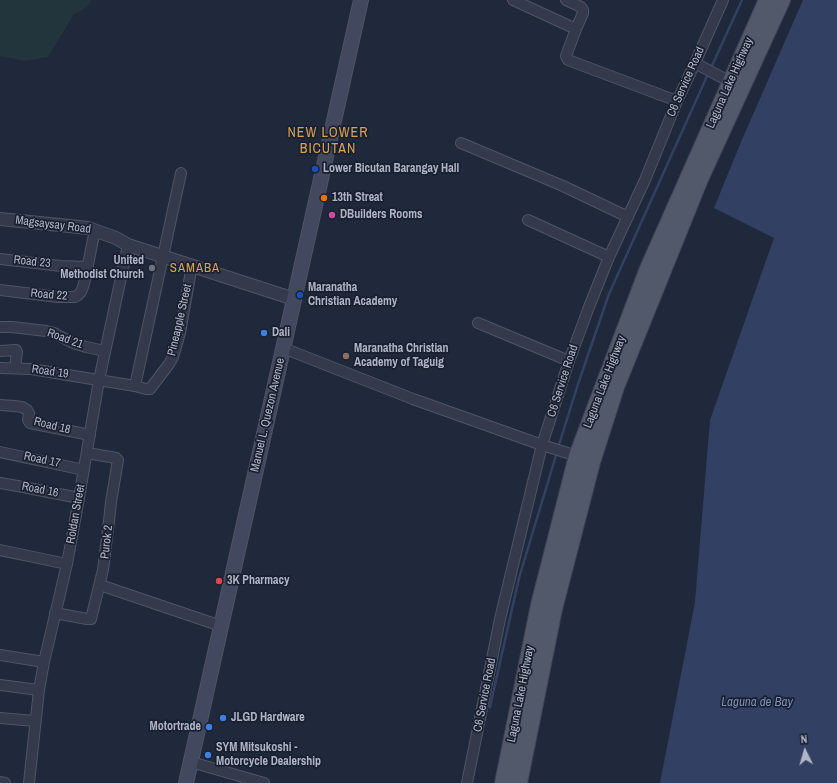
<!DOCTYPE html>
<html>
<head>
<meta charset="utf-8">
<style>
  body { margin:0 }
  #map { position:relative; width:837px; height:783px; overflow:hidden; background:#20283b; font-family:"Archivo Narrow",sans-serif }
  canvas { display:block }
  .north { position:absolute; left:785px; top:731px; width:40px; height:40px; -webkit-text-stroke:3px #19202f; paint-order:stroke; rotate:355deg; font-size:11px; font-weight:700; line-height:16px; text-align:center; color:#afb5c7 }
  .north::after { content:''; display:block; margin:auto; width:14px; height:18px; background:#afb5c7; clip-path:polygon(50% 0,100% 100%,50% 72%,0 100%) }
</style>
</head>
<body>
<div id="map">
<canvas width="837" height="783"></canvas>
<div class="north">N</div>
</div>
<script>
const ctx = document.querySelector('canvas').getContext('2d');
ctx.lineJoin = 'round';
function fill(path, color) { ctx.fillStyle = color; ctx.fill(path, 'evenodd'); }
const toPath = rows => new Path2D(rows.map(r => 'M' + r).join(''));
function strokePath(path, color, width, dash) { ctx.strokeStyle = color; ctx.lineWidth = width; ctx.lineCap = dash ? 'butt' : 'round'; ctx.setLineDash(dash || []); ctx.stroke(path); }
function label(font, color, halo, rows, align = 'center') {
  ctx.font = font + ' "Archivo Narrow",sans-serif'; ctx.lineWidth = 3.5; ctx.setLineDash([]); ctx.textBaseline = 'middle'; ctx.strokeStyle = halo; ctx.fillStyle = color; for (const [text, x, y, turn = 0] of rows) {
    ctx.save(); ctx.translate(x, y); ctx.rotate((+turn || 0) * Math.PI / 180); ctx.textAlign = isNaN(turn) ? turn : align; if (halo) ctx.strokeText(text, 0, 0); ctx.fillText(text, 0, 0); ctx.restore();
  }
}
fill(toPath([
  [0,0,92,0,87,7,74,14,48,57,25,61,0,56]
]), '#22353c');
fill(toPath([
  [803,0,837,0,837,783,660,783,695,602,710,420,774,238,714,208,741,142]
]), '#324163');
strokePath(toPath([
  [710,70,742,0],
  [558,448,578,384,609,294,708,74],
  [490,707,519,578,557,452]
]), '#324163', 2.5);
const minor = toPath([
  [513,0,576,29,566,56,568,60,677,101],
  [566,0,581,7,583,10,583,13,576,29],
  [695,63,721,77,736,82],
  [461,143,563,186,628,217],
  [528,220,609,257],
  [0,259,61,266,88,267],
  [0,290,58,297,75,297,78,295,81,292,84,284,95,230],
  [478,323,569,361],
  [0,327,12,327,46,331,54,333,73,343,86,347,105,351],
  [283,348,413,399,542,445,577,456],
  [0,351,16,350,17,352,15,368],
  [0,368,31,369,135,386,146,389,150,389,169,364,173,357,180,333,192,265],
  [135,386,181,173],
  [0,405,14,406,22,407,27,410,29,413,28,420,30,423,90,435],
  [0,452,84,470],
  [0,483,23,487,79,498],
  [0,550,67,564],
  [100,585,221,626],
  [55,613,87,619,91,619,103,570,109,521,111,502,118,460,116,458,87,453],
  [0,655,44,662],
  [0,685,39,690],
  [0,718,35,721],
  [191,762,264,783],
  [0,782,5,783],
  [29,783,39,690,44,662,67,564,79,498,99,380,128,245],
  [467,783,500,619,542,445,569,361,589,307,609,257,645,180,677,101,695,63,723,0]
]);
const tertiary = toPath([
  [0,219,69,226,88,228,116,238,128,245,294,299]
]);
const secondary = toPath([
  [186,783,361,0]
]);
const primary = toPath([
  [503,783,539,605,577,456,647,271,767,0],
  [519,783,554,609,592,462,616,387,700,179,782,0]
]);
strokePath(minor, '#4f5565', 12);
strokePath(tertiary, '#4f5565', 14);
strokePath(secondary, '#4f5565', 16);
strokePath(primary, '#3d4354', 18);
strokePath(minor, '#343a4b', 10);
strokePath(tertiary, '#343a4b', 12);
strokePath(secondary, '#42485e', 14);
strokePath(primary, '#52596b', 16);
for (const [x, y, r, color] of [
  [315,169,4,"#1a4fb4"],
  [324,198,4,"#e8710a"],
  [332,215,4,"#d1479c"],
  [152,268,4,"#6b7280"],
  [300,295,4,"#1a4fb4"],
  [264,333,4,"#3f7fe0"],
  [346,356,4,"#8d6e63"],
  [219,581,4,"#e0444e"],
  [223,718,4,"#3f7fe0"],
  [209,727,4,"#3f7fe0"],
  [208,755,4,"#3f7fe0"]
]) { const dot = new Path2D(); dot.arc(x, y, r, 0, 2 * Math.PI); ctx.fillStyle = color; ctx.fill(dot); strokePath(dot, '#19202f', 1.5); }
label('12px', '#afb5c7', '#19202f', [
  ["C6 Service Road",686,82,-66],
  ["Laguna Lake Highway",730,83,-66],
  ["Magsaysay Road",53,225,7],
  ["Road 23",32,262,6],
  ["Road 22",49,295,5],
  ["Pineapple Street",180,320,-77],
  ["Road 21",65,339,20],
  ["Road 19",50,372,8],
  ["C6 Service Road",563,381,-72],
  ["Laguna Lake Highway",605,382,-69],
  ["Manuel L. Quezon Avenue",268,415,-77],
  ["Road 18",52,426,14],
  ["Road 17",42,460,12],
  ["Road 16",40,490,11],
  ["Roldan Street",76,514,-80],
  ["Purok 2",107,542,-83],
  ["Laguna Lake Highway",521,694,-79],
  ["C6 Service Road",485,695,-79]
]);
label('bold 12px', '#afb5c7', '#19202f', [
  ["Lower Bicutan Barangay Hall",323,169],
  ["13th Streat",332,198],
  ["DBuilders Rooms",340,215],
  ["United",144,261,"right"],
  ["Methodist Church",144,275,"right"],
  ["Maranatha",308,288],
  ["Christian Academy",308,302],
  ["Dali",272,333],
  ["Maranatha Christian",354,349],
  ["Academy of Taguig",354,363],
  ["3K Pharmacy",227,581],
  ["JLGD Hardware",231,718],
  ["Motortrade",201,727,"right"],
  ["SYM Mitsukoshi -",216,748],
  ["Motorcycle Dealership",216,762]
], 'left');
ctx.letterSpacing = '1px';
label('13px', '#d9a157', '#19202f', [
  ["SAMABA",195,269]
]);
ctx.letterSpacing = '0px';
label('italic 13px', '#7c8db5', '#19202f', [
  ["Laguna de Bay",757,703]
]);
ctx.letterSpacing = '1px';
label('14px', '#d9a157', '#19202f', [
  ["NEW LOWER",328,133],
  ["BICUTAN",328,149]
]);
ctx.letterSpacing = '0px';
</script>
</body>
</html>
